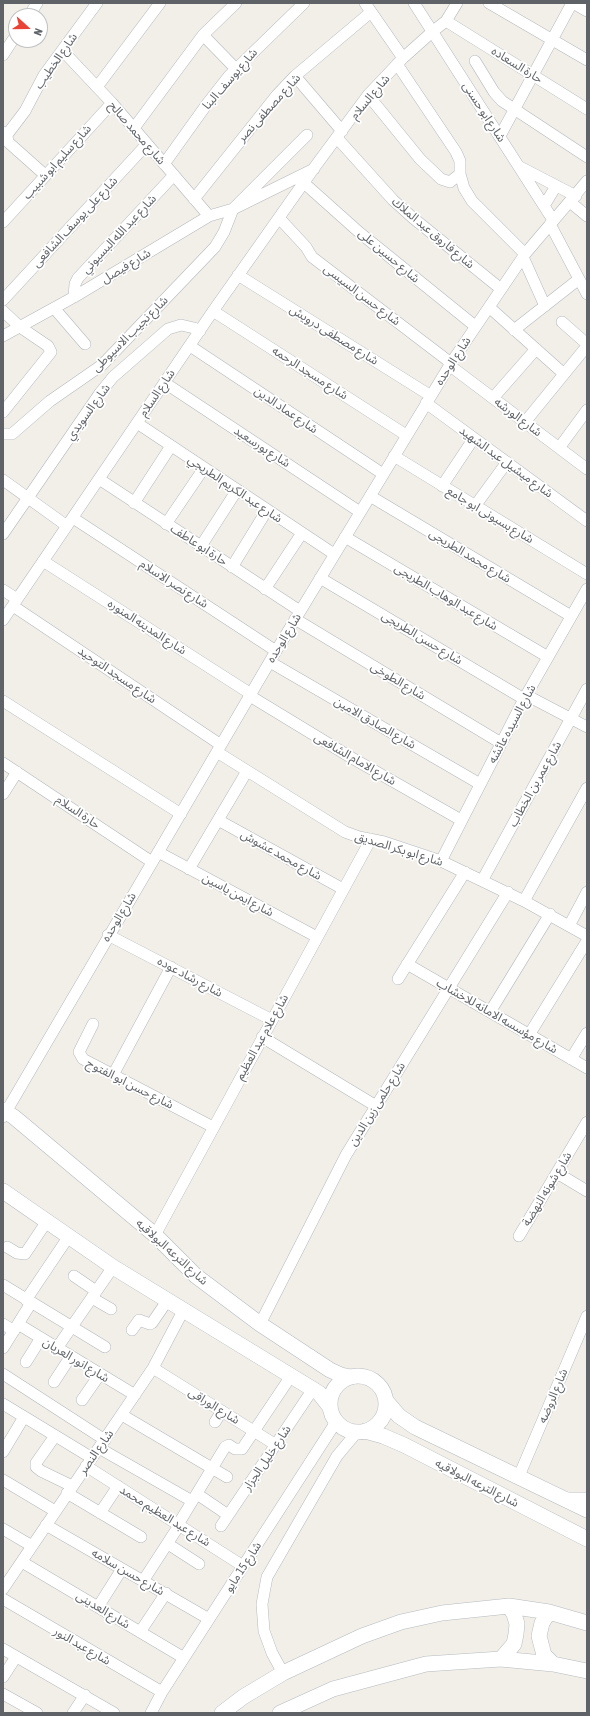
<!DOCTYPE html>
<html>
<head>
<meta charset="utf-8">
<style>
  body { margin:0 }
  #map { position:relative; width:590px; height:1716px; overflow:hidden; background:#f1efe8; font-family:"Asap Condensed",sans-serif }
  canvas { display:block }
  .frame { position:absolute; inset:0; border:4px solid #5f6368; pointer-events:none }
  .north { position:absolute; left:8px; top:8px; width:40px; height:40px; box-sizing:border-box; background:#fff; border:1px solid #bfc1c3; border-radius:50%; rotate:111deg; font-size:11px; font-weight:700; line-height:16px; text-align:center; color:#5f6368 }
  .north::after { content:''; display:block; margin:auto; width:14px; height:18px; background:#ea4335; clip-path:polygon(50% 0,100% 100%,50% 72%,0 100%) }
</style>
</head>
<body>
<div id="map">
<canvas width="590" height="1716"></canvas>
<div class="frame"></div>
<div class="north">N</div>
</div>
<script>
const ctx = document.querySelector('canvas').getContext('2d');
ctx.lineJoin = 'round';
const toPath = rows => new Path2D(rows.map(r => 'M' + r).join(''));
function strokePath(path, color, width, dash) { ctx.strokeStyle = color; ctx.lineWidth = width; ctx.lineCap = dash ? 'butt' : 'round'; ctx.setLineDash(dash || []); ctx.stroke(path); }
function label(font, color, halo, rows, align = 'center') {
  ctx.font = font + ' "Asap Condensed","Noto Sans Arabic",sans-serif'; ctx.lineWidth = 3.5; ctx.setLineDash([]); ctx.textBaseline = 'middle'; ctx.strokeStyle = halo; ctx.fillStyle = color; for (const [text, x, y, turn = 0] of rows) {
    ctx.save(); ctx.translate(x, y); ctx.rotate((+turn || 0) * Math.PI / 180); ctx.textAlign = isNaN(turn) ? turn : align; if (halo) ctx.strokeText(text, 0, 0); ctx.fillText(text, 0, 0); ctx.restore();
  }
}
const street = toPath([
  [365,3,403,58],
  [414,3,553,220],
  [489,3,587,60],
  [573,3,587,11],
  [29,16,37,3],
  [446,21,587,109],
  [203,35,236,69],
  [63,51,112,103,209,216],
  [3,55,16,35],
  [475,61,494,92,502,101,587,157],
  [397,64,456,152,460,161,460,174,464,188,472,201,525,254],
  [295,76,342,131],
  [97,87,160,3],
  [368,95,420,159,441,179,450,182,460,174],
  [134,128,203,35,236,3],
  [3,132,7,136,8,142,45,175],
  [500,136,572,3],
  [337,138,393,200,413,218,501,289],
  [3,140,25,111,44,75,97,3],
  [164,164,207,104,229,76,304,3],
  [520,167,576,196],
  [304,183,360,233,475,326],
  [194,199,277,95,295,76,371,12],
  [570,202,587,216],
  [544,206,556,186],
  [280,219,306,247,312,257,451,363],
  [3,222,112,103],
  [550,224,587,294],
  [523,257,545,306],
  [238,275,431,396],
  [74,297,75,284,78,278,174,175],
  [3,300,147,144],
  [489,307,564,374],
  [54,308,85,344],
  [3,311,20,327,48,346,51,352,3,412],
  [213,311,406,435],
  [562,322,587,344],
  [514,330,579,279],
  [3,336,74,297,209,216,233,209,314,169],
  [190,346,383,474],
  [449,365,587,469],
  [165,383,360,512],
  [493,398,536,349],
  [426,403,587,521],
  [525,422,587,346],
  [137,423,334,554],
  [3,434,12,434,50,401,102,365,215,247,224,232,233,209,307,135],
  [559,448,587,410],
  [394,456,587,574],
  [99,479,300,611],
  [3,480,67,526],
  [442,486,474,438],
  [370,496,571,616],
  [134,503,171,446],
  [475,506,507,462],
  [73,518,276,651],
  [166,524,204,468],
  [3,534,100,393,113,377,168,329,181,325,194,328,200,331],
  [345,537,548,657],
  [201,546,237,490],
  [43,561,251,694],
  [232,567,267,510],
  [320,578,524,699],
  [265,589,302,533],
  [3,590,17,599],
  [13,606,221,745],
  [295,619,501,743],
  [3,620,213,311,314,168,368,95,403,58,432,32,446,21,457,3],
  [270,662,480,784],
  [526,695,587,727],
  [250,696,352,758,461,820],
  [3,701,181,814],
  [217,752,345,832,359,837,384,842,441,861,524,901,587,936],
  [3,763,152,862],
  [3,794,17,772],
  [218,820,343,889],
  [158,852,317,937],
  [441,861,524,699,587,589],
  [189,869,247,771],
  [483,879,587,689],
  [524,901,587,788],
  [569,926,587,892],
  [108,935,272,1020],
  [407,964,587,1068],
  [398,979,465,872],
  [490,1012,550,914],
  [93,1024,79,1052,83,1059,213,1127],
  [529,1035,587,941],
  [262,1037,376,1106],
  [571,1059,587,1033],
  [113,1075,171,967],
  [3,1117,276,651,451,363,525,254,587,181],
  [557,1173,587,1191],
  [155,1235,371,839],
  [519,1236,587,1122],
  [7,1247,17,1253,25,1254,47,1221],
  [74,1276,96,1291],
  [3,1285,105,1347],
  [92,1298,111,1309],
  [26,1300,69,1236],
  [3,1324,14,1331],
  [18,1324,135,1395],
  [260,1324,346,1155,508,892],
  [132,1330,139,1320,150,1324,152,1323,167,1301],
  [3,1348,31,1303],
  [57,1348,113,1267],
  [26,1362,41,1338],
  [153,1368,276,1445],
  [3,1374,105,1440],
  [54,1382,71,1356],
  [82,1400,100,1374],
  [3,1404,92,1458],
  [122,1415,227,1477],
  [215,1422,222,1411],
  [55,1436,36,1463,36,1467,41,1471,72,1486],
  [99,1448,192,1501],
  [3,1452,24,1417],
  [86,1466,243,1566],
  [519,1476,587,1316],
  [3,1480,55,1511],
  [67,1493,141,1537],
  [197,1494,228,1515],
  [565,1498,587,1498],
  [100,1513,118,1486],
  [179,1523,225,1447,229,1445,235,1449,242,1449,291,1376],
  [46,1525,209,1619],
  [221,1526,313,1389],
  [3,1529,32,1546],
  [168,1544,199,1564],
  [22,1562,184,1658],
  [143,1581,180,1524],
  [3,1589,153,1368,183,1311],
  [3,1599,162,1692],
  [98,1607,122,1569],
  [140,1632,166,1593],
  [3,1649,114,1713],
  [283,1673,272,1653,264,1631,262,1604,267,1577,337,1456,357,1432],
  [3,1677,16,1657],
  [3,1694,37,1713],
  [73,1713,85,1695],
  [151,1713,162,1692,336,1422]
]);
const secondary = toPath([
  [3,1110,14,1117,155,1235,196,1276,260,1324,330,1370,341,1375,351,1377],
  [3,1191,113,1267,319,1393,330,1407],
  '330 1404a28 28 0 1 1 56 0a28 28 0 1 1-56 0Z',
  [386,1401,399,1416,415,1427,587,1510],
  [365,1431,383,1436,404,1445,587,1539],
  [549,1612,542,1623,539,1636,544,1655,553,1664],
  [501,1659,514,1644,516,1634,517,1624,514,1614,509,1606],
  [222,1713,243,1697,283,1673,362,1636,401,1622,442,1613,509,1606,549,1612,587,1623],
  [280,1713,333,1689,426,1664,501,1659,553,1664,587,1671]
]);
strokePath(street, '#b5b8bc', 12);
strokePath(secondary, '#b6babf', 16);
strokePath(street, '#fff', 11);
strokePath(secondary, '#fff', 15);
label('12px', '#5f6368', '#fff', [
  ["شارع الخطيب",56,61,-55],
  ["حارة السعاده",517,65,32],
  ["شارع يوسف البنا",230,79,-49],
  ["شارع السلام",370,97,-50],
  ["شارع مصطفى نصر",269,108,-48],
  ["شارع ابو حسنى",484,112,57],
  ["شارع محمد صالح",137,133,49],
  ["شارع سليم ابو شبيب",57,162,-48],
  ["شارع على يوسف الشافعى",75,222,-47],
  ["شارع فاروق عبد الملاك",433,233,40],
  ["شارع عبد الله البسيوني",119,234,-47],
  ["شارع حسين على",389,256,40],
  ["شارع فيصل",126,266,-31],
  ["شارع حسن السيسى",362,295,37],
  ["شارع نجيب الاسيوطى",130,334,-45],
  ["شارع مصطفى درويش",334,335,32],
  ["شارع الوحده",453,361,-57],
  ["شارع مسجد الرحمه",310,373,33],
  ["شارع السلام",157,393,-56],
  ["شارع عماد الدين",286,410,34],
  ["شارع السويدي",88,412,-54],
  ["شارع الورشه",518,417,37],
  ["شارع بورسعيد",262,447,33],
  ["شارع ميشيل عبد الشهيد",506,462,36],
  ["شارع عبد الكريم الطريجي",235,489,34],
  ["شارع بسيونى ابو جامع",490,515,31],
  ["حارة ابو عاطف",199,545,33],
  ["شارع محمد الطريجى",470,556,31],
  ["شارع نصر الاسلام",174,584,33],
  ["شارع عبد الوهاب الطريجى",446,597,31],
  ["شارع المدينه المنوره",147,627,33],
  ["شارع الوحده",284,638,-59],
  ["شارع حسن الطريجى",422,638,31],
  ["شارع مسجد التوحيد",117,675,34],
  ["شارع الطوخى",398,681,31],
  ["شارع الصادق الامين",375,723,30],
  ["شارع السيده عائشه",512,724,-62],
  ["شارع الامام الشافعى",355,759,30],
  ["شارع عمر بن الخطاب",535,784,-61],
  ["حارة السلام",78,812,34],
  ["شارع ابو بكر الصديق",399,849,17],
  ["شارع محمد عشوش",281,855,29],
  ["شارع ايمن ياسين",238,895,28],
  ["شارع الوحده",119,917,-59],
  ["شارع رشاد عوده",190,977,28],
  ["شارع مؤسسه الامانه للاخشاب",497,1016,30],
  ["شارع علام عبد العظيم",262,1037,-61],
  ["شارع حسن ابو الفتوح",130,1084,27],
  ["شارع حلمى زين الدين",377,1104,-58],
  ["شارع شونه النهضة",547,1189,-59],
  ["شارع الترعه البولاقيه",172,1252,42],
  ["شارع انور العريان",76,1360,31],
  ["شارع الروضه",553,1396,-67],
  ["شارع الوراقى",214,1406,32],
  ["شارع النصر",96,1452,-55],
  ["شارع خليل الجزار",267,1458,-56],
  ["شارع الترعه البولاقيه",477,1483,27],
  ["شارع عبد العظيم محمد",165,1516,32],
  ["شارع 15 مايو",243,1567,-57],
  ["شارع حسن سلامه",128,1572,30],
  ["شارع العدينى",103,1610,31],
  ["شارع عبد النور",82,1646,30]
]);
</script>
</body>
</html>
